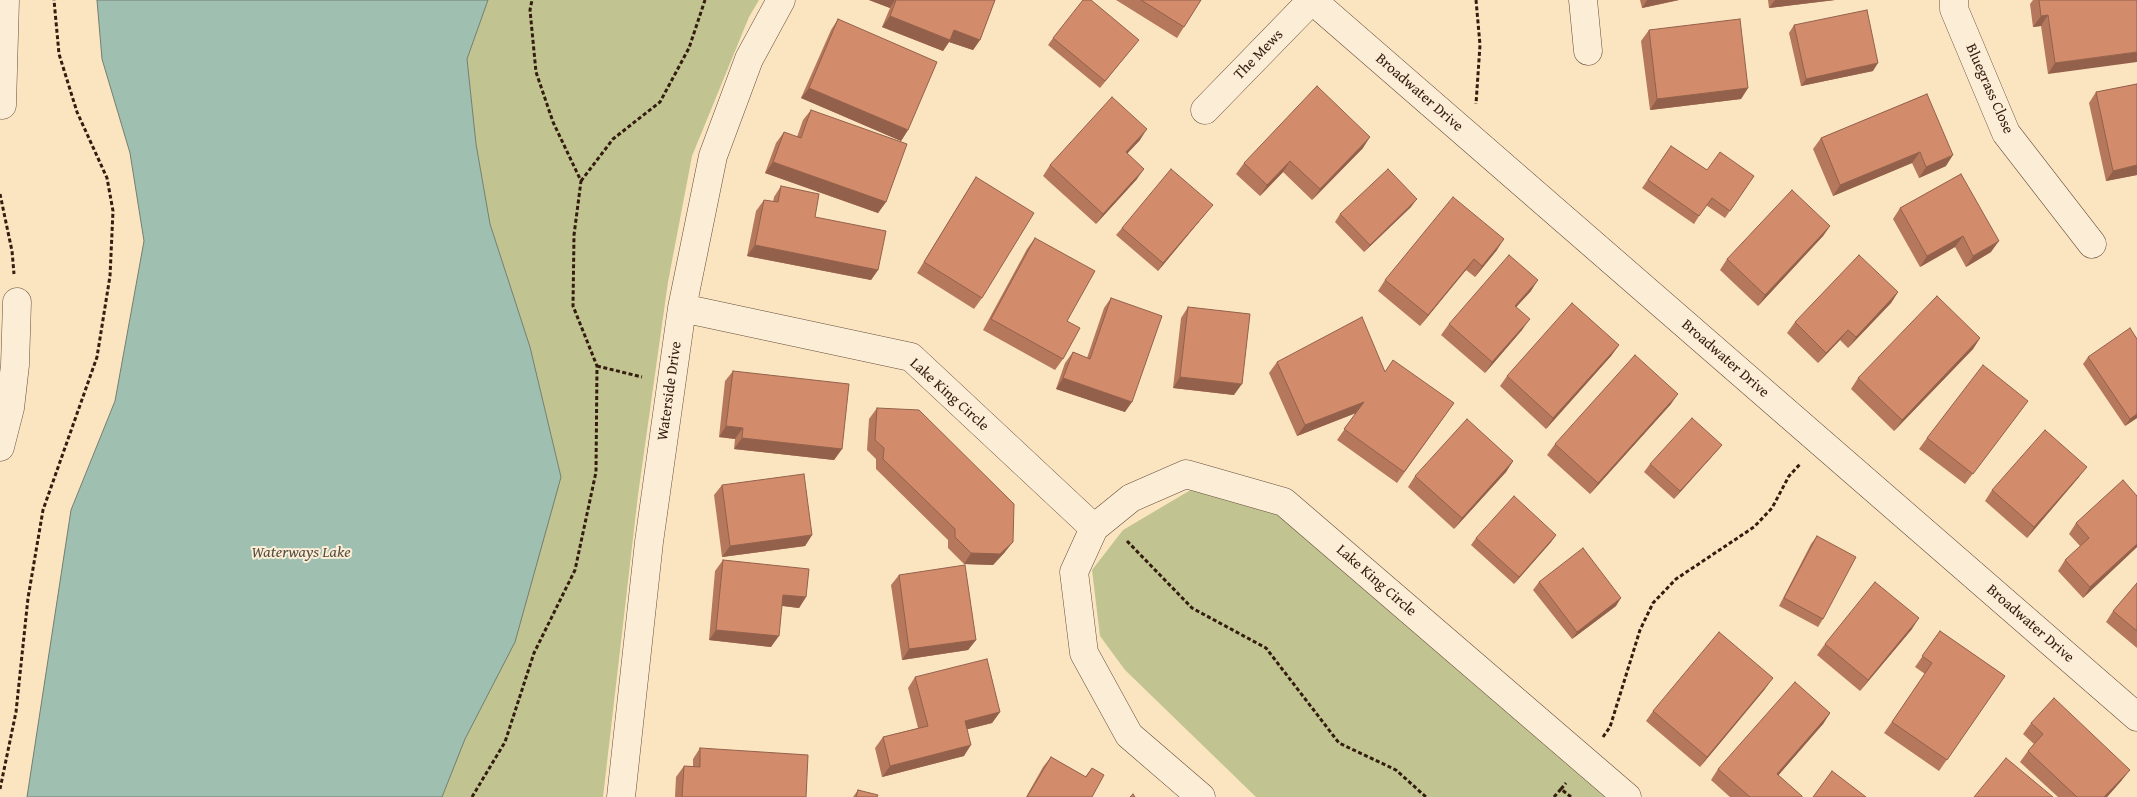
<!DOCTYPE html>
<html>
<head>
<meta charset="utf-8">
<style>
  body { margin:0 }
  canvas { display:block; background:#fbe4c0 }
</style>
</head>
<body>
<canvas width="2137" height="797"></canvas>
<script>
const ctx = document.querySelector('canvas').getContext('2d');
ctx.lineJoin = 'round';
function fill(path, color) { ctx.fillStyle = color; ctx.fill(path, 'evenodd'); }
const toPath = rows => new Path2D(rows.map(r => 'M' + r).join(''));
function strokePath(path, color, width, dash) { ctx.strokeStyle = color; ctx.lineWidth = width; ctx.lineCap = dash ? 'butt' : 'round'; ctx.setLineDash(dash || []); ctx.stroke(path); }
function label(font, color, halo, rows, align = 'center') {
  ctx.font = font + ' "Gentium Book Plus",serif'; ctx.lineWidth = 4; ctx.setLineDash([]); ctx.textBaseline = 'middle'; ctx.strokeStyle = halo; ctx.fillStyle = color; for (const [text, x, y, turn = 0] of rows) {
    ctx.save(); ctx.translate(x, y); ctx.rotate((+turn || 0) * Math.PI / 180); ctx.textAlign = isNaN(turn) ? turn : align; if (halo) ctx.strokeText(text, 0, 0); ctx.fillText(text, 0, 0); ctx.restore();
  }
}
fill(toPath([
  [488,0,759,0,749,17,692,156,668,282,638,495,603,797,442,797,561,477,530,348,490,224,476,144,467,59],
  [1194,488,1285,516,1613,797,1256,797,1125,670,1100,636,1092,570,1123,530]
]), '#c1c491');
const water = toPath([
  [97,0,488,0,467,59,476,144,490,224,530,347,561,477,515,642,465,739,442,797,27,797,71,510,115,401,144,241,130,153,102,59,97,0]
]);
fill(water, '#9fbfb1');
strokePath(water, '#747e70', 1);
const street = toPath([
  [1583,0,1588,51],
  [1954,0,1954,9,2006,133,2092,244],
  [2,105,5,0],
  [1205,110,1312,0,2137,717],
  [682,308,911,357,1094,528],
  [0,447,10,408,15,365,17,302],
  [621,797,649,542,682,308,713,156,749,59,781,0],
  [1201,797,1129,735,1084,653,1074,572,1094,528,1131,498,1186,474,1284,502,1627,797]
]);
strokePath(street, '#664e3b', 29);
strokePath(toPath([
  [1476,0,1480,45,1476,104],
  [581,181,613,139,660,102,689,48,705,0],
  [0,194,12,251,14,274],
  [597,366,642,377],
  [1127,541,1192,608,1266,648,1339,743,1396,770,1426,797],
  [1603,737,1610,727,1640,630,1653,603,1676,579,1754,527,1772,508,1789,476,1801,463],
  [0,789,16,712,28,598,43,510,97,357,110,276,113,211,107,178,77,112,59,54,54,0],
  [1561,789,1566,783],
  [472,797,505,742,534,653,575,570,596,472,597,366,573,306,574,235,581,181,553,122,536,72,530,10,532,0],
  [1554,797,1561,789,1571,797]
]), '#341c0f', 3, [4, 2.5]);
strokePath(street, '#fcedd6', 28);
fill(toPath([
  [869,0,995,0,980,40,973,50,949,42,943,51,882,27,890,8],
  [1116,0,1201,0,1177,38],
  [1640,0,1679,0,1642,8],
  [1768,0,1835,0,1769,8],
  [2033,0,2137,0,2048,74,2041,26,2033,27,2030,4],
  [838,19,908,130,901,141,801,98,831,30],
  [1794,25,1873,71,1801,86,1789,33],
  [1649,30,1748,88,1741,99,1650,110,1641,41],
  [1053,38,1133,47,1100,88,1048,45],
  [2137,84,2137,175,2106,181,2089,103,2096,92],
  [1927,94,1946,166,1919,178,1912,163,1833,196,1813,149,1821,138],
  [811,110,886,202,878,213,765,173,776,143,784,132,797,137,803,120],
  [1140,140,1127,154,1137,179,1096,224,1043,176,1050,165],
  [1671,146,1707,170,1754,176,1725,218,1706,205,1694,224,1642,188],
  [1363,148,1312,200,1283,172,1260,196,1236,174,1244,163],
  [1961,174,1991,252,1966,267,1955,247,1920,267,1893,219,1900,208],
  [976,177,982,298,974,309,917,273,969,188],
  [781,186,815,217,878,270,871,280,747,256,756,211,764,200,773,202,774,197],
  [1411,207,1364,252,1335,222,1340,214],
  [1207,212,1158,271,1116,235,1122,228],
  [1830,226,1823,236,1758,306,1720,270,1727,259],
  [1035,238,1067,321,1063,359,1055,370,983,330,1027,249],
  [1497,250,1475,277,1466,270,1420,326,1378,291,1385,280],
  [1531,291,1516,307,1522,330,1485,373,1441,335,1449,324],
  [1898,292,1891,303,1848,348,1840,340,1818,363,1787,333,1795,322],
  [1111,298,1125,412,1056,389,1065,363,1073,352,1087,358,1104,308],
  [1188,307,1234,395,1173,388,1181,318],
  [1980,338,1973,349,1894,431,1851,389,1858,378],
  [2137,339,2137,418,2125,426,2083,364,2088,357],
  [1619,345,1611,356,1546,429,1500,386,1507,376],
  [1277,362,1454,403,1397,483,1337,440,1356,413,1297,436,1269,373],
  [733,371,842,449,834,460,734,449,735,439,719,437,725,381],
  [2028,401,1965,484,1919,449,1927,438],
  [1671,404,1590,494,1547,455,1555,444],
  [877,408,1005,552,993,565,964,564,948,548,948,540,876,469,876,459,867,450,869,419],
  [1722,445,1716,452,1674,499,1644,472,1650,464],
  [1513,461,1506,472,1454,529,1408,487,1415,476],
  [2079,477,2027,538,1985,501,1992,490],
  [722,485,812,535,805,546,722,557,714,495],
  [2137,496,2137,547,2083,598,2058,571,2065,560,2080,546,2069,534,2076,523],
  [1556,535,1551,542,1514,584,1471,545,1476,538],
  [1817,536,1823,619,1818,627,1779,606,1811,544],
  [723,560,806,597,799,608,782,606,771,647,709,640,715,571],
  [899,575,976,640,968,650,902,660,891,585],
  [1539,582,1616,606,1572,639,1533,590],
  [2137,583,2137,648,2106,622,2113,611],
  [1912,629,1860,691,1817,655,1825,644],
  [1940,631,2005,676,1939,771,1884,733,1925,674,1915,667],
  [915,677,1000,712,992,723,967,729,964,756,882,777,875,748,883,737,918,728,908,688],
  [1765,689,1700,767,1646,721,1653,711],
  [1830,713,1823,724,1778,775,1802,797,1730,797,1711,780,1718,769],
  [2031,723,2122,780,2107,797,2058,797,2020,762,2028,751,2034,744,2023,734],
  [700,748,806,797,675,797,676,777,684,766,693,766,693,759],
  [1051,757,1085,777,1092,768,1092,797,1026,797,1043,767],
  [858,790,877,797,853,797]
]), '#b5785c');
fill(toPath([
  [869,0,895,0,890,8],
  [1647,0,1679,0,1642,8],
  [1775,0,1835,0,1769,8],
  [2048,15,2041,26,2033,27,2041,16],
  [890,16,954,30,980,40,973,50,949,42,943,51,882,27],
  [2137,52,2137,62,2048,74,2055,63],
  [1878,63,1873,71,1801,86,1806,79],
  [809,88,908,130,901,141,801,98],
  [1748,88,1741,99,1650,110,1657,99],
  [1147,129,1140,140,1118,163,1126,152],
  [1370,137,1363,148,1312,200,1320,189],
  [1920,152,1912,163,1833,196,1840,185],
  [1953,155,1946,166,1919,178,1926,167],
  [1290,161,1283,172,1260,196,1267,185],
  [773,162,886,202,878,213,765,173],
  [2137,165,2137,175,2106,181,2113,171],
  [1144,169,1137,179,1096,224,1103,214],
  [1417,199,1411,207,1364,252,1370,245],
  [1213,205,1207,212,1158,271,1163,263],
  [1830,226,1823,236,1758,306,1765,295],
  [1963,236,1955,247,1920,267,1927,256],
  [1504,239,1497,250,1475,277,1482,266],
  [1999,241,1991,252,1966,267,1973,256],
  [755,245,878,270,871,280,747,256],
  [1474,259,1466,270,1420,326,1428,315],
  [1538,280,1531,291,1507,317,1515,306],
  [1898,292,1891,303,1848,348,1856,337],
  [1530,319,1522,330,1485,373,1492,362],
  [1848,330,1840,340,1818,363,1826,353],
  [1980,338,1973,349,1894,431,1902,420],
  [1619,345,1611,356,1546,429,1553,418],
  [1180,377,1242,384,1234,395,1173,388],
  [1063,378,1132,402,1125,412,1056,389],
  [1678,394,1671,404,1590,494,1598,483],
  [1364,402,1356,413,1297,436,1305,425],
  [2137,414,2137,418,2125,426,2130,419],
  [726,426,743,428,735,439,719,437],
  [742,438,842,449,834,460,734,449],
  [1722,445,1716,452,1674,499,1680,491],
  [1513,461,1506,472,1454,529,1462,518],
  [2087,467,2079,477,2027,538,2034,527],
  [812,535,805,546,722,557,730,546],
  [1556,535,1551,542,1514,584,1519,577],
  [1013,542,1005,552,993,565,964,564,971,553],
  [2137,544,2137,547,2083,598,2090,587],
  [783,595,806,597,799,608,776,605],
  [1621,598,1616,606,1572,639,1577,632],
  [1919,618,1912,629,1860,691,1868,680],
  [716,630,779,636,771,647,709,640],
  [976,640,968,650,902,660,909,649],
  [1773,678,1765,689,1700,767,1707,757],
  [1000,712,992,723,957,732,965,721],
  [1830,713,1823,724,1770,785,1777,774],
  [971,745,964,756,882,777,890,766],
  [2130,770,2122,780,2107,797,2104,797]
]), '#93614b');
const building = toPath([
  [896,0,995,0,980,40,954,30,950,40,890,16,896,0],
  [1083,0,1091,0,1139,40,1105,81,1053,38,1083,0],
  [1141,0,1201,0,1184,27,1141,0],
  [2039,0,2137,0,2137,52,2055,63,2048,15,2041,16,2039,0],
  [1867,10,1878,63,1806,79,1794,25,1867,10],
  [838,19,937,62,908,130,809,88,838,19],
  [1740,19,1748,88,1657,99,1649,30,1740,19],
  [2137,84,2137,165,2113,171,2096,92,2137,84],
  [1317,86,1370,137,1320,189,1290,161,1267,185,1244,163,1317,86],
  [1927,94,1953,155,1926,167,1920,152,1840,185,1821,138,1927,94],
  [1112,97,1147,129,1126,152,1144,169,1103,214,1050,165,1112,97],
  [811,110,907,144,886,202,773,162,784,132,801,138,811,110],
  [1671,146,1707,170,1720,152,1754,176,1730,211,1712,198,1699,216,1648,180,1671,146],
  [1171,169,1213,205,1163,263,1122,228,1171,169],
  [1388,169,1417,199,1370,245,1340,214,1388,169],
  [1961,174,1999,241,1973,256,1963,236,1927,256,1900,208,1961,174],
  [976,177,1034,213,982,298,924,262,976,177],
  [781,186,819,194,815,217,886,231,878,270,755,245,764,200,778,202,781,186],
  [1792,190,1830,226,1765,295,1727,259,1792,190],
  [1453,197,1504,239,1482,266,1474,259,1428,315,1385,280,1453,197],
  [1035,238,1095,271,1067,321,1080,328,1063,359,991,319,1035,238],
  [1509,255,1538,280,1515,306,1530,319,1492,362,1449,324,1509,255],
  [1859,255,1898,292,1856,337,1848,330,1826,353,1795,322,1859,255],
  [1937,296,1980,338,1902,420,1858,378,1937,296],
  [1111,298,1162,316,1132,402,1063,378,1073,352,1090,359,1111,298],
  [1572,303,1619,345,1553,418,1507,376,1572,303],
  [1188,307,1250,314,1242,384,1180,377,1188,307],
  [1362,317,1385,372,1393,360,1454,403,1404,472,1344,429,1364,402,1305,425,1277,362,1362,317],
  [2130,328,2137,339,2137,414,2130,419,2088,357,2130,328],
  [1635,355,1678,394,1598,483,1555,444,1635,355],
  [1983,365,2028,401,1973,474,1927,438,1983,365],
  [733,371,849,384,842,449,742,438,743,428,726,426,733,371],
  [877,408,919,410,1014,504,1013,542,1000,554,971,553,955,537,955,529,883,459,884,448,875,440,877,408],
  [1692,418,1722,445,1680,491,1650,464,1692,418],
  [1467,419,1513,461,1462,518,1415,476,1467,419],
  [2045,430,2087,467,2034,527,1992,490,2045,430],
  [804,474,812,535,730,546,722,485,804,474],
  [2123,480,2137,496,2137,544,2090,587,2065,560,2089,538,2076,523,2123,480],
  [1514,496,1556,535,1519,577,1476,538,1514,496],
  [1817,536,1856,557,1823,619,1784,598,1817,536],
  [1583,548,1621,598,1577,632,1539,582,1583,548],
  [723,560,809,569,806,597,783,595,779,636,716,630,723,560],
  [965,565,976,640,909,649,899,575,965,565],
  [1875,582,1919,618,1868,680,1825,644,1875,582],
  [2137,583,2137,631,2113,611,2137,583],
  [1940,631,2005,676,1947,760,1892,722,1932,663,1922,656,1940,631],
  [1719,632,1773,678,1707,757,1653,711,1719,632],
  [987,659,1000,712,965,721,971,745,890,766,883,737,928,726,915,677,987,659],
  [1795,682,1830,713,1777,774,1802,796,1802,797,1750,797,1718,769,1795,682],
  [2054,698,2130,770,2104,797,2077,797,2028,751,2043,734,2031,723,2054,698],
  [700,748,808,755,806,797,682,797,684,766,700,767,700,748],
  [1051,757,1086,777,1092,768,1104,775,1092,797,1027,797,1051,757],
  [2006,758,2053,797,1974,797,2006,758],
  [1832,771,1866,797,1813,797,1832,771],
  [858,790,878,795,877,797,856,797,858,790],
  [1133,794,1135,797,1130,797,1133,794]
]);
fill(building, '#d28b6b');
strokePath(building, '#93614b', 1);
label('15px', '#341c0f', '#fcedd6', [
  ["The Mews",1259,55,-46],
  ["Bluegrass Close",1989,89,66],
  ["Broadwater Drive",1419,93,41],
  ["Broadwater Drive",1725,359,41],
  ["Waterside Drive",670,391,-82],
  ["Lake King Circle",949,395,42],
  ["Lake King Circle",1376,581,41],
  ["Broadwater Drive",2030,624,41]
]);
label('italic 16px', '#544d40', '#fcedd6', [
  ["Waterways Lake",301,553]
]);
</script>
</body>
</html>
